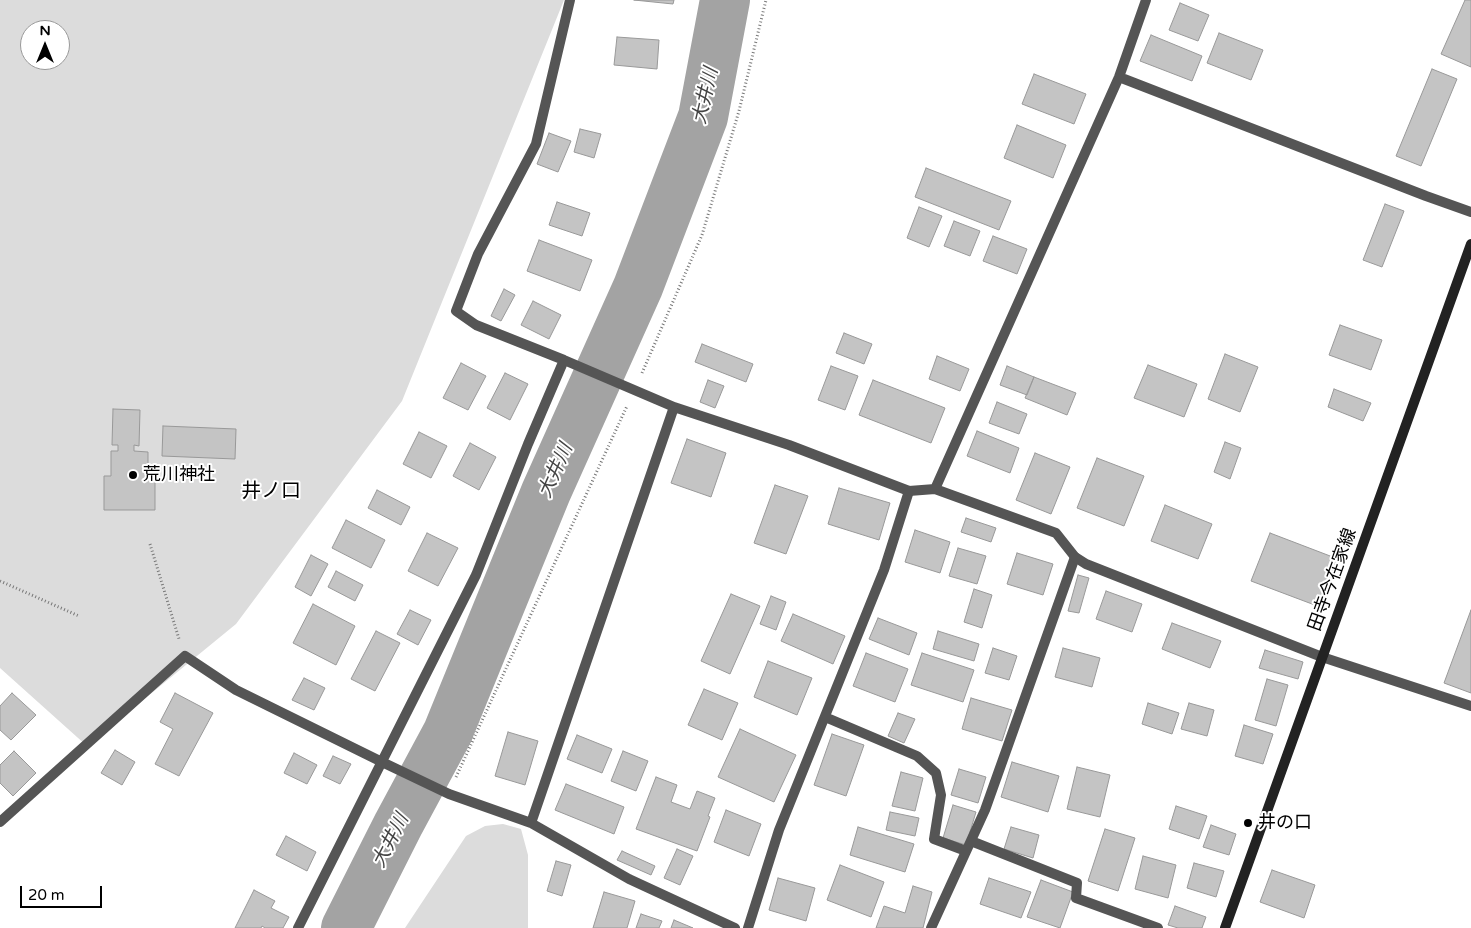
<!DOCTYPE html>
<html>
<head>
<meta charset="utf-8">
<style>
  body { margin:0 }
  #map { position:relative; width:1471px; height:928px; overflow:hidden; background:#fff; font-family:"Varela Round",sans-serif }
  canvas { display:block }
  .north { position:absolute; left:20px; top:20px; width:50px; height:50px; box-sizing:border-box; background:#fff; border:1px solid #999; border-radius:50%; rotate:0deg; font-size:14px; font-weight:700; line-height:20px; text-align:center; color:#000 }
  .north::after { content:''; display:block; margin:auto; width:18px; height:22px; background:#000; clip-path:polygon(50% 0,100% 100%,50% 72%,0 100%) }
  .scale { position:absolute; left:20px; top:886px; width:82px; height:22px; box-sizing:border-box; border:2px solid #000; border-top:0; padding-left:6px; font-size:15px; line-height:18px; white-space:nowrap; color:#000; -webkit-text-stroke:4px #fff; paint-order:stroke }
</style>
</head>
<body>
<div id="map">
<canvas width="1471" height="928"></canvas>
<div class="north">N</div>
<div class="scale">20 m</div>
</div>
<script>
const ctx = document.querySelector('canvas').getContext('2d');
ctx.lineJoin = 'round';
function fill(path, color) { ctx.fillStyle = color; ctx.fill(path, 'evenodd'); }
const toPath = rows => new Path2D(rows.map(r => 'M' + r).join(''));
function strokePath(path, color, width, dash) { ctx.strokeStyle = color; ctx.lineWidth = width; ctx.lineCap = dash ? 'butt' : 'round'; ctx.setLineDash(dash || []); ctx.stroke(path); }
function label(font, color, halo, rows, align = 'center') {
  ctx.font = font + ' "Varela Round","Noto Sans JP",sans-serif'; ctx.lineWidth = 4; ctx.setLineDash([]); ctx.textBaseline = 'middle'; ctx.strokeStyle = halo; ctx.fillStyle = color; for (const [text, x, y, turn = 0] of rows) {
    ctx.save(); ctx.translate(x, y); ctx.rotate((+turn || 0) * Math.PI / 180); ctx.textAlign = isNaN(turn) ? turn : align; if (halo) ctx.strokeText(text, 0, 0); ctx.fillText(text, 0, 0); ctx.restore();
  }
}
fill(toPath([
  [0,0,564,0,402,401,236,624,87,746,0,668],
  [30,30,60,30,60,60,30,60],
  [503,824,521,829,528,855,528,928,405,928,466,836,485,826]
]), '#dcdcdc');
strokePath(toPath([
  [346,928,398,825,448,732,546,492,638,287,703,117,725,0]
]), '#a3a3a3', 50);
const building = toPath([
  [634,0,674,0,673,4,634,0],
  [1465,0,1471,0,1471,67,1441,54,1465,0],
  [1180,3,1209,15,1198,41,1169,30,1180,3],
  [1219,33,1263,50,1251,80,1207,63,1219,33],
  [1151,35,1202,56,1192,81,1140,61,1151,35],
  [617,37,659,40,657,69,614,65,617,37],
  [1432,69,1457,79,1421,166,1396,156,1432,69],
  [1034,74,1086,94,1074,124,1022,104,1034,74],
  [1017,125,1066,145,1053,178,1004,158,1017,125],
  [580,129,601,134,594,158,574,152,580,129],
  [549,133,571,141,558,172,537,164,549,133],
  [926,168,1011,201,999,230,915,197,926,168],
  [557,202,590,213,582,236,549,225,557,202],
  [1385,204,1404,211,1382,267,1363,260,1385,204],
  [919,207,942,216,929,247,907,238,919,207],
  [954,221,980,231,970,256,944,246,954,221],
  [993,236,1027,249,1017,274,983,261,993,236],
  [539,240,592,260,580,291,527,271,539,240],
  [504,289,515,295,501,321,491,316,504,289],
  [533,301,561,315,549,339,521,325,533,301],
  [1340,325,1382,340,1371,370,1329,355,1340,325],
  [844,333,872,344,864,364,836,353,844,333],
  [702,344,753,364,746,382,695,362,702,344],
  [1225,354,1258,367,1240,412,1208,399,1225,354],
  [937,356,969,369,960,391,929,379,937,356],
  [461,363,486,376,468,410,443,398,461,363],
  [1148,365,1197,384,1184,417,1134,398,1148,365],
  [831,366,858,376,845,410,818,400,831,366],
  [1007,366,1034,377,1027,395,1000,385,1007,366],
  [505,373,528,384,510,420,487,408,505,373],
  [1034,377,1076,393,1067,415,1025,398,1034,377],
  [708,380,724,386,715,408,700,402,708,380],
  [873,380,945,408,931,443,859,415,873,380],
  [1334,389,1371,403,1363,421,1328,407,1334,389],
  [997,402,1027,414,1019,434,989,423,997,402],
  [113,409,140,410,139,446,134,445,134,451,148,452,148,476,155,476,155,510,104,510,104,476,111,476,111,451,118,451,118,445,112,445,113,409],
  [163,426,236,429,235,459,162,456,163,426],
  [977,431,1019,448,1010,473,967,456,977,431],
  [419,432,447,446,431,478,403,464,419,432],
  [687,439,726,453,711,497,671,483,687,439],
  [1225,442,1241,448,1230,479,1214,472,1225,442],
  [470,443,496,457,479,490,453,476,470,443],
  [1035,453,1070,467,1051,514,1016,500,1035,453],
  [1097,458,1144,476,1124,526,1077,508,1097,458],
  [775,485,808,496,786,554,754,543,775,485],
  [839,488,890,503,879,540,828,524,839,488],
  [377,490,410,507,401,525,368,508,377,490],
  [1165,505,1212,524,1198,559,1151,541,1165,505],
  [966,518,996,528,991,542,961,532,966,518],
  [346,520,385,540,371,568,332,548,346,520],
  [915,530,950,542,940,573,905,562,915,530],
  [427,533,458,548,438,586,408,571,427,533],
  [1270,533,1338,559,1320,607,1251,581,1270,533],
  [958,548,986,556,977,584,949,576,958,548],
  [1017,553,1053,564,1043,595,1007,584,1017,553],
  [311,555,328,564,311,596,295,587,311,555],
  [336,571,363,585,355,601,328,587,336,571],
  [1078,575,1089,578,1079,613,1068,611,1078,575],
  [974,589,992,595,982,628,964,622,974,589],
  [1106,591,1142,604,1132,632,1096,619,1106,591],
  [731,594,760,606,730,674,701,661,731,594],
  [771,596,786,602,776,630,760,624,771,596],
  [313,604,355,626,336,665,293,643,313,604],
  [410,610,431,620,418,645,397,634,410,610],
  [1471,610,1471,693,1444,683,1471,610],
  [793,614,845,636,833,664,781,641,793,614],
  [878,618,917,633,909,655,869,639,878,618],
  [1172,623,1221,641,1210,668,1162,649,1172,623],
  [376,631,400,643,375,691,351,679,376,631],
  [938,631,979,644,974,661,933,649,938,631],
  [993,648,1017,656,1009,680,985,673,993,648],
  [1063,648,1100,658,1092,687,1055,677,1063,648],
  [1265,650,1303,662,1298,679,1259,668,1265,650],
  [866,653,908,669,895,702,853,686,866,653],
  [922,653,974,670,963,702,911,685,922,653],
  [768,661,812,678,797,715,754,697,768,661],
  [304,678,325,688,314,710,292,700,304,678],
  [1267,679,1288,685,1276,726,1255,720,1267,679],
  [704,689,738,703,722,740,688,725,704,689],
  [12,693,36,715,11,740,0,730,0,706,12,693],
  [175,693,213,713,179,776,155,764,173,729,160,722,175,693],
  [971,698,1012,710,1002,741,962,729,971,698],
  [1148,703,1179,713,1172,734,1142,724,1148,703],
  [1189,703,1214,710,1207,736,1181,729,1189,703],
  [898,713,915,719,904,743,888,736,898,713],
  [1244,725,1273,734,1263,764,1235,756,1244,725],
  [740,729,796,755,774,802,718,777,740,729],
  [508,732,538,741,525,785,495,776,508,732],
  [832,734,864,745,846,796,814,785,832,734],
  [577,735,612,749,602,773,567,759,577,735],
  [115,750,135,762,122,785,101,773,115,750],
  [14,751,36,773,13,796,0,783,0,765,14,751],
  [623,751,648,761,636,791,611,781,623,751],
  [294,753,317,765,307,784,284,773,294,753],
  [333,756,351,764,340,784,323,776,333,756],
  [1012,762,1059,776,1048,812,1001,797,1012,762],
  [1077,767,1110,775,1100,817,1067,809,1077,767],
  [959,769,986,777,978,803,951,795,959,769],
  [901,772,923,778,915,811,892,806,901,772],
  [656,777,677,785,671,802,690,809,697,791,715,798,708,816,710,817,697,851,636,829,656,777],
  [566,784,624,807,614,834,555,810,566,784],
  [953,805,976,812,966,845,943,838,953,805],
  [1176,806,1207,816,1199,839,1169,829,1176,806],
  [726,810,761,824,749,856,714,842,726,810],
  [890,812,919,818,915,836,886,830,890,812],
  [1211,825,1236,834,1229,855,1203,847,1211,825],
  [858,827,914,844,905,872,850,855,858,827],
  [1011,827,1039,835,1033,858,1004,849,1011,827],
  [1105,829,1135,838,1118,891,1088,881,1105,829],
  [286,836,316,852,307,871,276,855,286,836],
  [677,849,693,856,680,885,664,878,677,849],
  [622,851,655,866,651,875,617,860,622,851],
  [1143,856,1176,865,1168,898,1135,889,1143,856],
  [556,861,571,865,562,896,547,891,556,861],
  [1194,863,1224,871,1216,897,1187,888,1194,863],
  [840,865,884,882,871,917,827,900,840,865],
  [1272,870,1315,885,1304,918,1260,902,1272,870],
  [778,878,815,888,806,921,769,910,778,878],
  [989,878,1031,892,1021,918,980,904,989,878],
  [1041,880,1073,892,1060,928,1027,917,1041,880],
  [913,886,932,892,923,928,876,928,884,906,905,913,913,886],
  [254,890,275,901,271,908,289,917,283,928,265,928,262,926,261,928,235,928,254,890],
  [604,892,635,901,627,928,593,928,604,892],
  [1175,906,1206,917,1202,928,1178,928,1168,925,1175,906],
  [641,914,662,921,659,928,636,928,641,914],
  [674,920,693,928,671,928,674,920]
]);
fill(building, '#c4c4c4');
strokePath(building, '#999', 1);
strokePath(toPath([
  [642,373,702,235,739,111,766,0],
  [150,544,179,639],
  [0,581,79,616],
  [456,777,627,406]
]), '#777', 3, [1, 2.5]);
strokePath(toPath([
  [825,717,917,756,936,773,941,795,934,839,966,851],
  [971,841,1077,883,1076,898,1158,928],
  [748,928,779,830,884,570,909,491],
  [931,928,985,810,1075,557]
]), '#555', 10);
strokePath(toPath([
  [570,0,536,144,478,254,456,311,476,325,564,360,674,407,789,445,909,491,935,489,1056,533,1075,557,1086,564,1322,657,1471,706],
  [1119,77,1426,196,1471,212],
  [935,489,1119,77,1146,0],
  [0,822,185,656,236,690,382,762,449,794,531,823,629,879,735,928],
  [531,823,674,407],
  [298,928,476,575,528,444,564,360]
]), '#555', 10);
strokePath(toPath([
  [1225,928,1471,244]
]), '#222', 10);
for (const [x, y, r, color] of [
  [133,475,5,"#000"],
  [1248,823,5,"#000"]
]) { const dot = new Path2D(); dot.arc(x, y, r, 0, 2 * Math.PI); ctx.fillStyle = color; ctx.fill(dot); strokePath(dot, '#fff', 2); }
label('18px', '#000', '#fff', [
  ["荒川神社",143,475],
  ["井の口",1258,823]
], 'left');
label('18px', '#000', '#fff', [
  ["田寺今在家線",1333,580,-70]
]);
label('italic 19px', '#444', '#fff', [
  ["大井川",706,96,-77],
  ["大井川",556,471,-66],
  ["大井川",391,841,-63]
]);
label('20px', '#000', '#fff', [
  ["井ノ口",271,492]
]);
</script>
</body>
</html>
